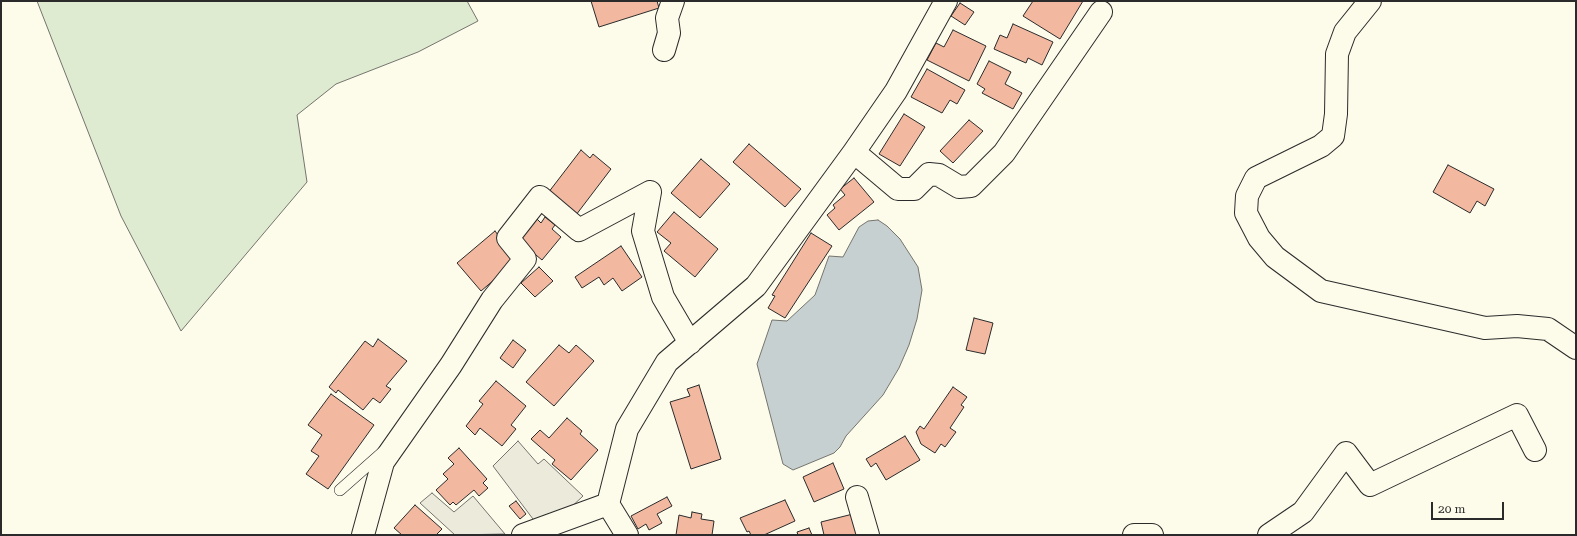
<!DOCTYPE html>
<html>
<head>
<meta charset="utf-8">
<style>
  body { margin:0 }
  #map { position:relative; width:1577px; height:536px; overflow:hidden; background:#fdfbea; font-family:"Roboto Serif",serif }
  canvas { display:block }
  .frame { position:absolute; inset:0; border:2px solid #2b2b2b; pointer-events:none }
  .scale { position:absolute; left:1431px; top:502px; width:73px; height:18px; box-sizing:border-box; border:2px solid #2b2b2b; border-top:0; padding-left:5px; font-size:12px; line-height:14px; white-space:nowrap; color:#2b2b2b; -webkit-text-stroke:3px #fdfbea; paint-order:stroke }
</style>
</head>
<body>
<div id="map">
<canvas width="1577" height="536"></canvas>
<div class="frame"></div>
<div class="scale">20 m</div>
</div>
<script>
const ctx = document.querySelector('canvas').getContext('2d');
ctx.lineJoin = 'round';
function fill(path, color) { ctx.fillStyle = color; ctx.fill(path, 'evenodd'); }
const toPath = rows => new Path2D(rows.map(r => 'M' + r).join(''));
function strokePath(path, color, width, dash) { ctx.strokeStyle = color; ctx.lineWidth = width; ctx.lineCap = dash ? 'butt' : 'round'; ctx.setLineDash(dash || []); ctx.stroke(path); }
const green = toPath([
  [37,1,467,1,478,21,418,52,336,84,297,115,307,182,181,331,121,216,37,1]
]);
fill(green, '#deebd1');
strokePath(green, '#74746e', 1);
const parking = toPath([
  [518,441,538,464,544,459,583,496,567,511,536,523,493,466,518,441],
  [432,493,454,512,473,496,505,534,455,535,420,503,432,493]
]);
fill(parking, '#eceadb');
strokePath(parking, '#74746e', 1);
const water = toPath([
  [878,220,887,226,900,239,918,267,922,290,917,319,909,345,899,368,883,395,846,436,840,447,834,453,793,470,783,464,757,364,772,320,787,321,815,295,829,256,843,257,859,227,868,221,878,220]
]);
fill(water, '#c7d0d0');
strokePath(water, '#74746e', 1);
const building = toPath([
  [591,1,657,1,659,8,599,27,591,1],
  [1033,1,1083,1,1060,39,1023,16,1033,1],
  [960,3,974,12,965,25,951,16,960,3],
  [1013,24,1053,42,1042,65,1028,58,1026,63,994,49,1000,35,1007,38,1013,24],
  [953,30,986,46,969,81,927,60,936,43,944,47,953,30],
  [989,61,1011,72,1005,84,1022,93,1013,109,982,93,985,89,977,84,989,61],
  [927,69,965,90,957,104,950,100,942,113,911,97,927,69],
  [904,114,925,127,900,166,879,154,904,114],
  [969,120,983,131,953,163,940,151,969,120],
  [749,144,801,189,785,207,733,162,749,144],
  [581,150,590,158,593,154,611,169,576,215,548,193,581,150],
  [701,159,730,184,700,218,671,193,701,159],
  [1448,165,1494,189,1485,206,1477,201,1470,213,1433,192,1448,165],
  [854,178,874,202,839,230,827,215,835,208,833,205,845,195,840,189,854,178],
  [674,212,718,249,695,277,664,251,671,243,657,232,674,212],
  [545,217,555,225,552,229,561,237,542,260,519,241,537,219,541,223,545,217],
  [495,231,512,253,515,262,481,291,457,263,495,231],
  [811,233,832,246,785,318,768,308,775,296,772,295,811,233],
  [621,246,642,277,622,291,613,278,604,285,599,277,582,288,575,277,621,246],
  [539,267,553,281,535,297,521,283,539,267],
  [974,318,993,323,985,354,966,350,974,318],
  [378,339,407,361,386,386,391,389,380,403,373,398,363,410,338,390,336,393,329,387,365,341,373,347,378,339],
  [513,340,526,350,513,368,500,358,513,340],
  [559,345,569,353,576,345,594,361,554,406,526,382,559,345],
  [496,381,526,406,511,425,516,429,502,446,480,428,475,435,466,426,483,404,479,401,496,381],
  [699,385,721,459,691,469,670,402,690,396,687,389,699,385],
  [953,387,967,397,961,405,964,407,950,428,956,432,945,447,941,444,935,453,921,444,916,432,920,426,924,429,953,387],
  [331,394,374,425,328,489,306,474,319,456,311,451,322,435,308,425,331,394],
  [567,418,582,431,580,434,598,450,571,480,552,464,555,460,531,439,540,430,549,438,567,418],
  [905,436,920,460,886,480,876,463,871,467,866,459,905,436],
  [459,448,487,479,483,483,488,488,479,496,474,490,456,505,453,502,450,505,436,490,448,479,443,474,454,464,448,458,459,448],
  [833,463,844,489,814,502,803,477,833,463],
  [667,497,672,506,657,514,662,523,649,530,646,524,638,529,631,516,667,497],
  [785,500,795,521,764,535,751,535,749,531,747,532,740,518,785,500],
  [516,501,526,514,520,519,509,506,516,501],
  [415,505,442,529,436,535,402,535,394,528,415,505],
  [692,512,702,514,701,519,714,521,712,535,676,535,679,515,691,518,692,512],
  [853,514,858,535,824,535,821,522,853,514],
  [809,528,812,535,798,535,797,532,809,528]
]);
fill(building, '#f2b8a0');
strokePath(building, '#2b2b2b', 1);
const lane = toPath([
  [340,490,383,452]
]);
const street = toPath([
  [1370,1,1345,32,1337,54,1336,114,1333,136,1321,146,1256,178,1247,196,1246,213,1259,238,1275,257,1321,291,1485,328,1517,326,1548,329,1576,348],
  [664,50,669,33,667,18,673,1],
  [854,152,898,189,914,189,929,174,939,175,959,187,971,186,1004,153,1101,12],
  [650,192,643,231,663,297,690,343],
  [857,497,868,535],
  [363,535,383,462,451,365,492,300,525,259,508,238,540,197,579,230,650,192],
  [523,535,608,504],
  [627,535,608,504,627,429,667,362,756,286,854,152,896,91,946,1],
  [1134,535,1152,535],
  [1269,535,1303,512,1346,453,1370,485,1517,415,1535,450]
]);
strokePath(lane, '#2b2b2b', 12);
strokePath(street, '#2b2b2b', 24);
strokePath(lane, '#fdfbea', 11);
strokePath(street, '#fdfbea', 22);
</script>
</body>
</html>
